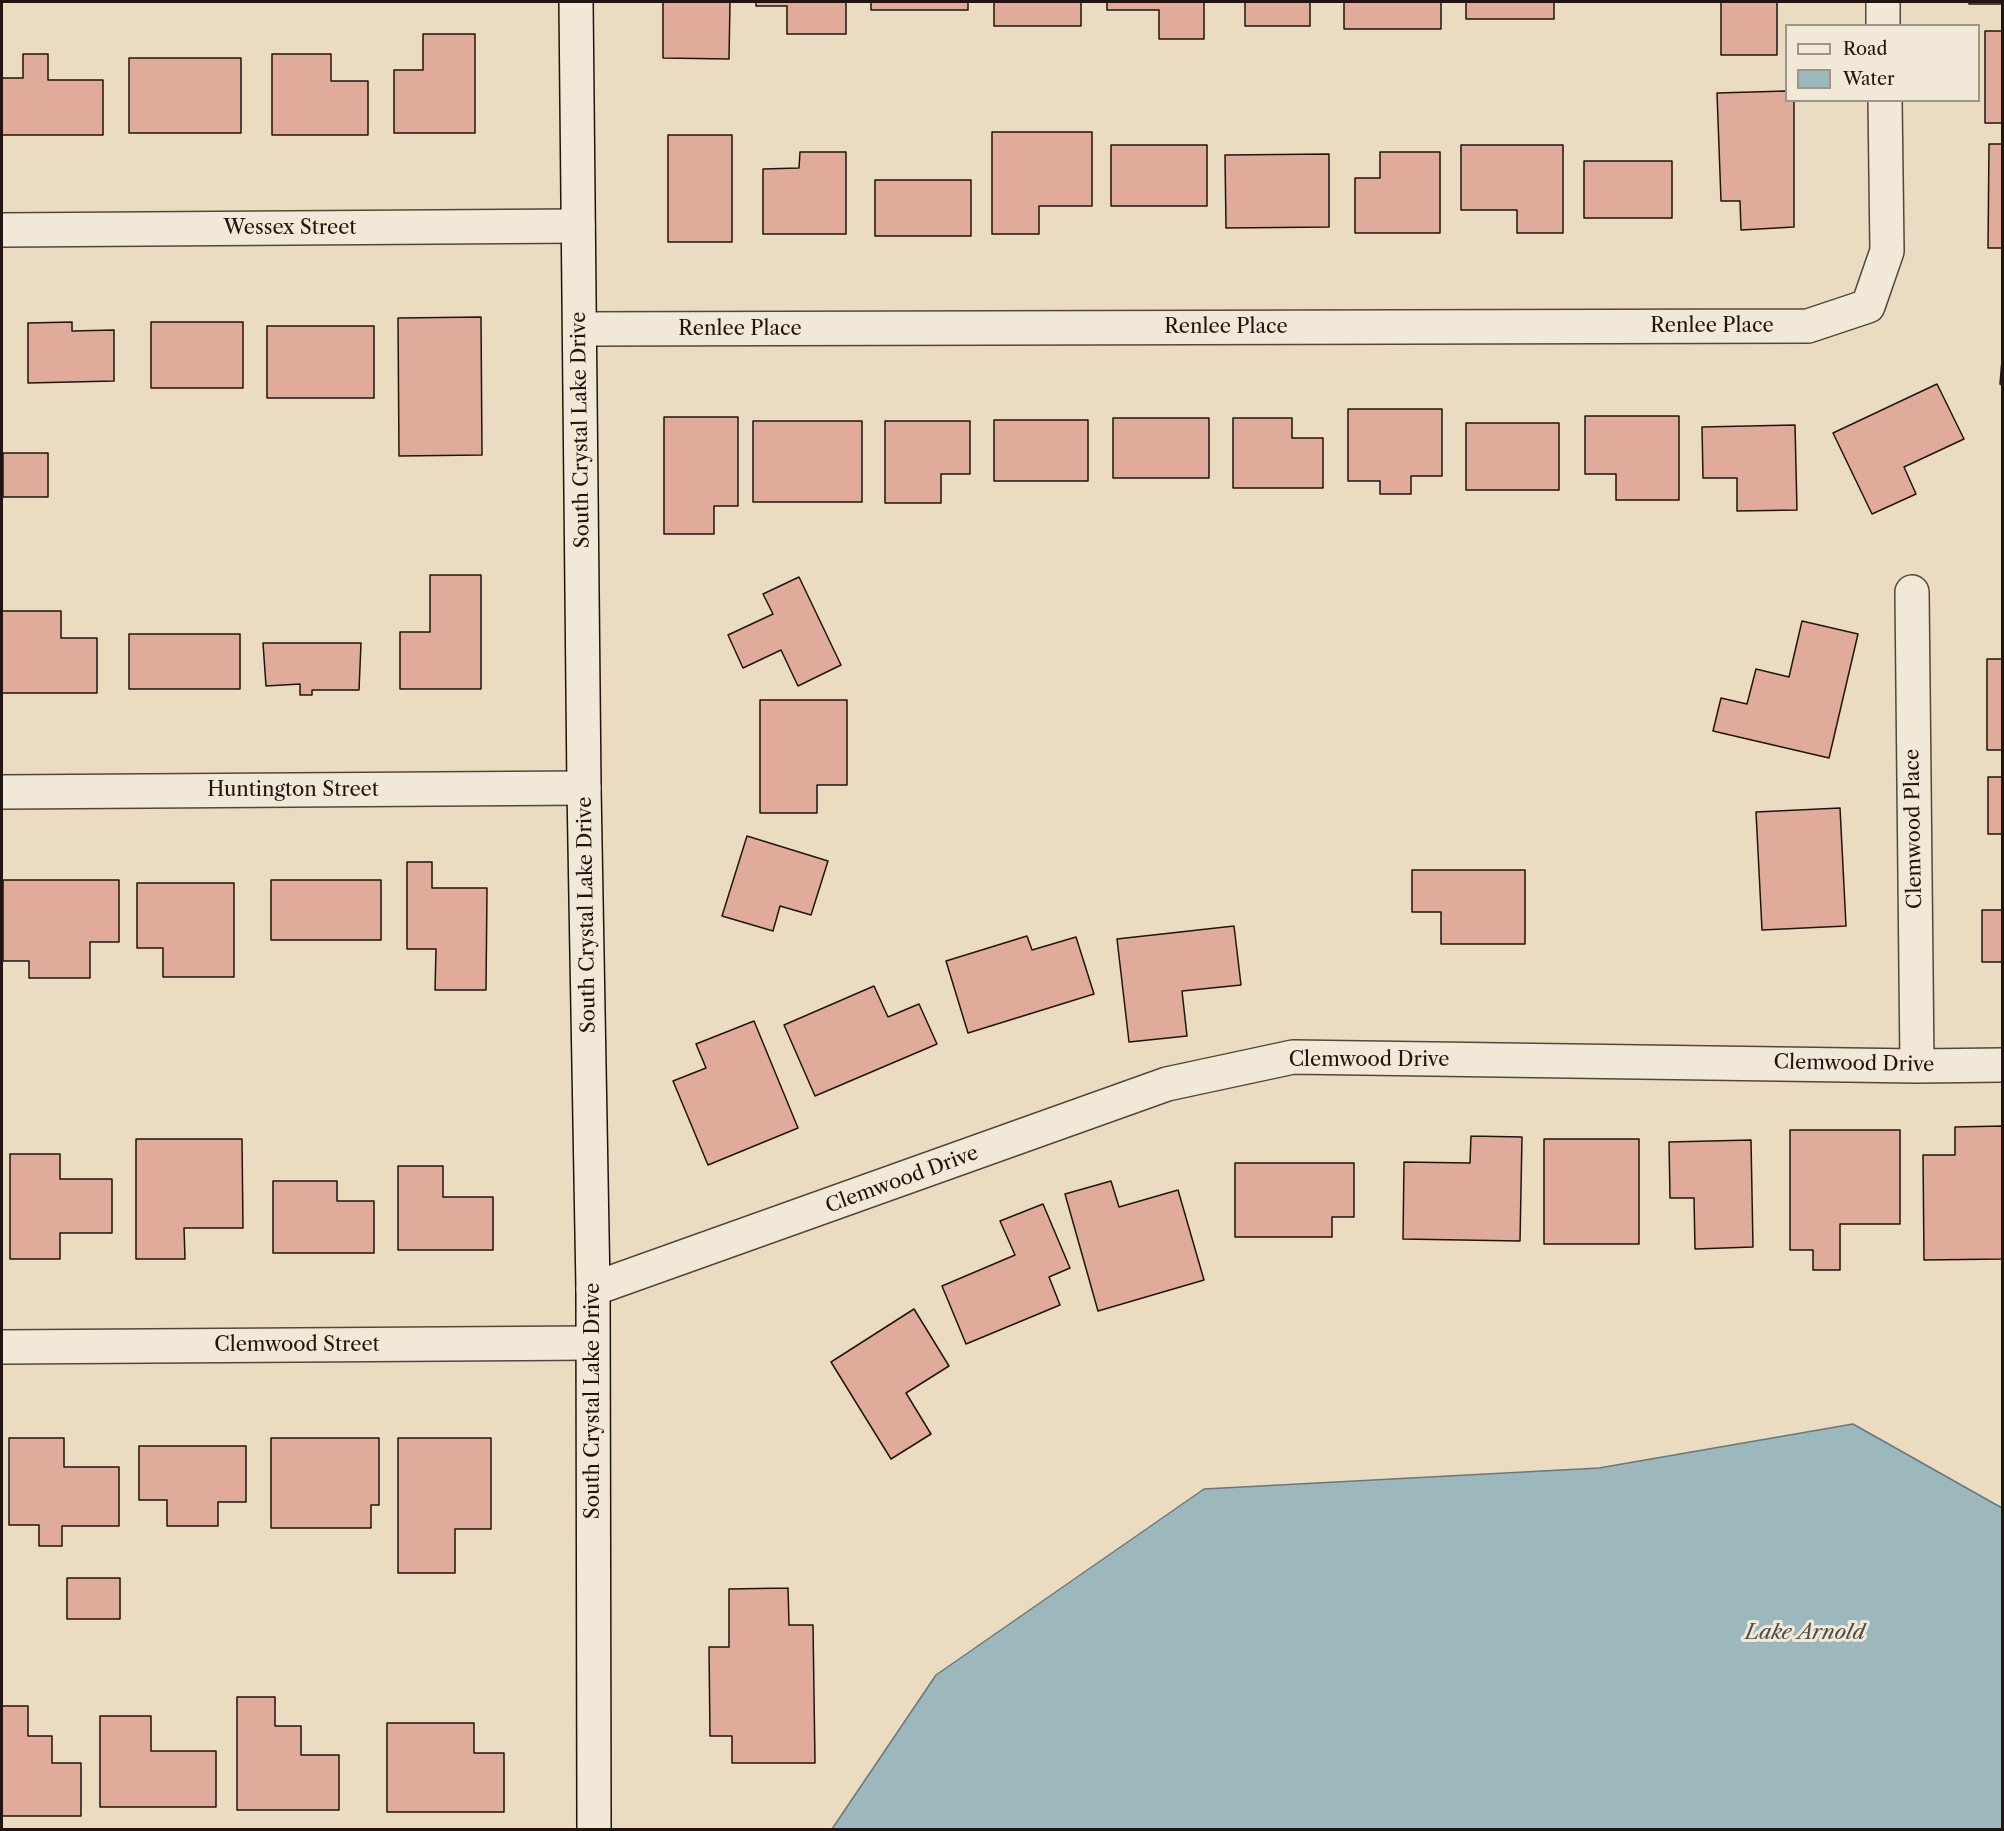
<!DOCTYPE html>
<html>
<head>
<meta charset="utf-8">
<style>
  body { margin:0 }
  #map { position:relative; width:2004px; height:1831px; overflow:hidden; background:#eadbc1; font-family:"Libre Caslon Text",serif }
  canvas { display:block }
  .frame { position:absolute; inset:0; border:3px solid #211511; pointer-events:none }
  .legend { position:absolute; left:1785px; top:24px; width:195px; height:78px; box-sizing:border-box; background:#f1e8d7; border:2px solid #9e9488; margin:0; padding:8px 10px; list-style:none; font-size:18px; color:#211511 }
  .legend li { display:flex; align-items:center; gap:12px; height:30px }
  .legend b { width:30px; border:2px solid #9e9488 }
</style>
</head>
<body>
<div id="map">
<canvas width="2004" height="1831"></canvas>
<div class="frame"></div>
<ul class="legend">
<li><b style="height:8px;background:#f1e8d7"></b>Road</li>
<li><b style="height:16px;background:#9db8bd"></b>Water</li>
</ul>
</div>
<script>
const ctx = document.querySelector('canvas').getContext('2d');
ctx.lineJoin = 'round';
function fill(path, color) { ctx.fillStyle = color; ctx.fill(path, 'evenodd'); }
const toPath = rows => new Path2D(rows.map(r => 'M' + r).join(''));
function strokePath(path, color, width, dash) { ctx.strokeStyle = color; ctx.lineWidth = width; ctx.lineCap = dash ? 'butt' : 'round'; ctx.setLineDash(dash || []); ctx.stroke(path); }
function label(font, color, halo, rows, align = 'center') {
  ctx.font = font + ' "Libre Caslon Text",serif'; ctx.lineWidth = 6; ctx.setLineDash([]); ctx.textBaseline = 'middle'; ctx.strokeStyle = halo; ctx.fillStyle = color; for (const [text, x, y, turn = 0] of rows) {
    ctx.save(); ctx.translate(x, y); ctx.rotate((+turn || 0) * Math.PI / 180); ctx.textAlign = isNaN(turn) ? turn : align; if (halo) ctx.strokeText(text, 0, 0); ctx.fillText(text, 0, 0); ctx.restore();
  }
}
const water = toPath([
  [1853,1424,2002,1508,2002,1829,832,1829,936,1675,1204,1489,1599,1468,1853,1424]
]);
fill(water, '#9db8bd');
strokePath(water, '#6b7778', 1.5);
const building = toPath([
  [663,2,730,2,729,59,663,58,663,2],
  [756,2,846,2,846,34,787,34,787,6,756,6,756,2],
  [871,2,968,2,968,10,871,10,871,2],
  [994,2,1081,2,1081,26,994,26,994,2],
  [1107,2,1204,2,1204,39,1159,39,1159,10,1107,10,1107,2],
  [1245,2,1310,2,1310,26,1245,26,1245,2],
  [1344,2,1441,2,1441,29,1344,29,1344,2],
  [1466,2,1554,2,1554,19,1466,19,1466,2],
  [1721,2,1777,2,1777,55,1721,55,1721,2],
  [1969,2,2002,2,2002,4,1969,4,1969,2],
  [1985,31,2002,31,2002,123,1985,123,1985,31],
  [423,34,475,34,475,133,394,133,394,70,423,70,423,34],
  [23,54,48,54,48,80,103,80,103,135,2,135,2,78,23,78,23,54],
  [272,54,331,54,331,81,368,81,368,135,272,135,272,54],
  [129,58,241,58,241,133,129,133,129,58],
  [1786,91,1786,100,1794,100,1794,227,1741,230,1740,201,1721,201,1717,93,1786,91],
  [992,132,1092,132,1092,206,1039,206,1039,234,992,234,992,132],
  [668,135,732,135,732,242,668,242,668,135],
  [1989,144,2002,144,2002,248,1988,248,1989,144],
  [1111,145,1207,145,1207,206,1111,206,1111,145],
  [1461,145,1563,145,1563,233,1517,233,1517,210,1461,210,1461,145],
  [800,152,846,152,846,234,763,234,763,169,799,168,800,152],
  [1380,152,1440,152,1440,233,1355,233,1355,178,1380,178,1380,152],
  [1329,154,1329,227,1226,228,1225,155,1329,154],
  [1584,161,1672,161,1672,218,1584,218,1584,161],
  [875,180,971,180,971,236,875,236,875,180],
  [481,317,482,455,399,456,398,318,481,317],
  [72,322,72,331,114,330,114,381,28,383,28,323,72,322],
  [151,322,243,322,243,388,151,388,151,322],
  [267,326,374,326,374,398,267,398,267,326],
  [2002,360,2002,385,2000,384,2002,360],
  [1937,384,1964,439,1904,467,1916,494,1872,514,1833,433,1937,384],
  [1348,409,1442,409,1442,476,1411,476,1411,494,1380,494,1380,481,1348,481,1348,409],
  [1585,416,1679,416,1679,500,1616,500,1616,474,1585,474,1585,416],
  [664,417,738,417,738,506,714,506,714,534,664,534,664,417],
  [1113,418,1209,418,1209,478,1113,478,1113,418],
  [1233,418,1292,418,1292,438,1323,438,1323,488,1233,488,1233,418],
  [994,420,1088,420,1088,481,994,481,994,420],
  [753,421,862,421,862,502,753,502,753,421],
  [885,421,970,421,970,474,941,474,941,503,885,503,885,421],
  [1466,423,1559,423,1559,490,1466,490,1466,423],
  [1795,425,1797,510,1737,511,1737,478,1703,478,1702,427,1795,425],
  [3,453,48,453,48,497,3,497,3,453],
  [430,575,481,575,481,689,400,689,400,632,430,632,430,575],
  [799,577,841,665,798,686,781,650,743,668,728,635,773,614,763,594,799,577],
  [2,611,61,611,61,638,97,638,97,693,2,693,2,611],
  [1802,621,1858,634,1829,758,1713,731,1721,698,1747,704,1756,669,1789,677,1802,621],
  [129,634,240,634,240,689,129,689,129,634],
  [263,643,361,643,359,690,312,690,312,695,300,695,300,684,266,686,263,643],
  [1987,659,2002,659,2002,750,1987,750,1987,659],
  [760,700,847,700,847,785,817,785,817,813,760,813,760,700],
  [1988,777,2002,777,2002,834,1988,834,1988,777],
  [1840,808,1846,926,1762,930,1756,812,1840,808],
  [747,836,828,861,811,915,780,906,773,931,722,916,747,836],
  [407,862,432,862,432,888,487,888,486,990,435,990,436,949,407,949,407,862],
  [1412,870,1525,870,1525,944,1441,944,1441,912,1412,912,1412,870],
  [3,880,119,880,119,942,90,942,90,978,29,978,29,961,3,961,3,880],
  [271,880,381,880,381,940,271,940,271,880],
  [137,883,234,883,234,977,163,977,163,948,137,948,137,883],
  [1982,910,2002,910,2002,962,1982,962,1982,910],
  [1234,926,1241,985,1182,991,1187,1036,1129,1042,1117,939,1234,926],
  [1027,936,1032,950,1076,937,1094,994,968,1033,946,961,1027,936],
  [874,986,888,1017,919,1004,937,1044,815,1096,784,1025,874,986],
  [754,1021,798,1128,708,1165,673,1081,706,1068,696,1044,754,1021],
  [2002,1126,2002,1259,1924,1260,1923,1155,1955,1155,1955,1127,2002,1126],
  [1790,1130,1900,1130,1900,1224,1840,1224,1840,1270,1813,1270,1813,1250,1790,1250,1790,1130],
  [1471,1136,1522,1137,1520,1241,1403,1239,1404,1162,1470,1163,1471,1136],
  [136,1139,242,1139,243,1228,184,1228,185,1259,136,1259,136,1139],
  [1544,1139,1639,1139,1639,1244,1544,1244,1544,1139],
  [1751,1140,1753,1247,1695,1249,1694,1198,1670,1198,1669,1142,1751,1140],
  [10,1154,60,1154,60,1179,112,1179,112,1233,60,1233,60,1259,10,1259,10,1154],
  [1235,1163,1354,1163,1354,1217,1332,1217,1332,1237,1235,1237,1235,1163],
  [398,1166,443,1166,443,1197,493,1197,493,1250,398,1250,398,1166],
  [273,1181,337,1181,337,1201,374,1201,374,1253,273,1253,273,1181],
  [1111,1181,1119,1207,1178,1190,1204,1280,1098,1311,1065,1194,1111,1181],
  [1043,1204,1070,1268,1049,1277,1060,1305,966,1344,942,1286,1015,1255,1000,1221,1043,1204],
  [914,1309,949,1366,906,1393,931,1434,891,1459,831,1362,914,1309],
  [9,1438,64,1438,64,1467,119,1467,119,1526,62,1526,62,1546,39,1546,39,1525,9,1525,9,1438],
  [271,1438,379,1438,379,1505,371,1505,371,1528,271,1528,271,1438],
  [398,1438,491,1438,491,1529,455,1529,455,1573,398,1573,398,1438],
  [139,1446,246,1446,246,1502,218,1502,218,1526,167,1526,167,1500,139,1500,139,1446],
  [67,1578,120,1578,120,1619,67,1619,67,1578],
  [788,1588,789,1625,813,1625,815,1763,732,1763,732,1736,710,1736,709,1647,729,1647,729,1589,788,1588],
  [237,1697,275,1697,275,1726,301,1726,301,1755,339,1755,339,1810,237,1810,237,1697],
  [2,1706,28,1706,28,1736,52,1736,52,1763,81,1763,81,1816,2,1816,2,1706],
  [100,1716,151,1716,151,1751,216,1751,216,1807,100,1807,100,1716],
  [387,1723,474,1723,474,1753,504,1753,504,1812,387,1812,387,1723]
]);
fill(building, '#e0ab9a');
strokePath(building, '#211511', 1.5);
const street = toPath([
  [1883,2,1883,26],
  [2,230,578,226],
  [580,329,1808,326,1868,306,1887,251,1885,100],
  [1912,592,1917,1066],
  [2,792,584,788],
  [593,1289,1167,1084,1293,1057,1917,1066,2002,1065],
  [2,1347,592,1343]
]);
const secondary = toPath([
  [576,2,584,788,593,1289,594,1830]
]);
strokePath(street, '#53463d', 36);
strokePath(secondary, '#211511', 36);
strokePath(street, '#f1e8d7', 33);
strokePath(secondary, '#f1e8d7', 33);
label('20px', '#211511', '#f1e8d7', [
  ["Wessex Street",290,228],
  ["Renlee Place",1712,326],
  ["Renlee Place",1226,327],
  ["Renlee Place",740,329],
  ["South Crystal Lake Drive",581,430,-91],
  ["Huntington Street",293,790],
  ["Clemwood Place",1914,829,-91],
  ["South Crystal Lake Drive",587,915,-91],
  ["Clemwood Drive",1369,1060],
  ["Clemwood Drive",1854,1064,1],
  ["Clemwood Drive",902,1180,-20],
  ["Clemwood Street",297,1345],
  ["South Crystal Lake Drive",593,1401,-90]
]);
label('italic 21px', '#4c4e4d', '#f1e8d7', [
  ["Lake Arnold",1805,1633]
]);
</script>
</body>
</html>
